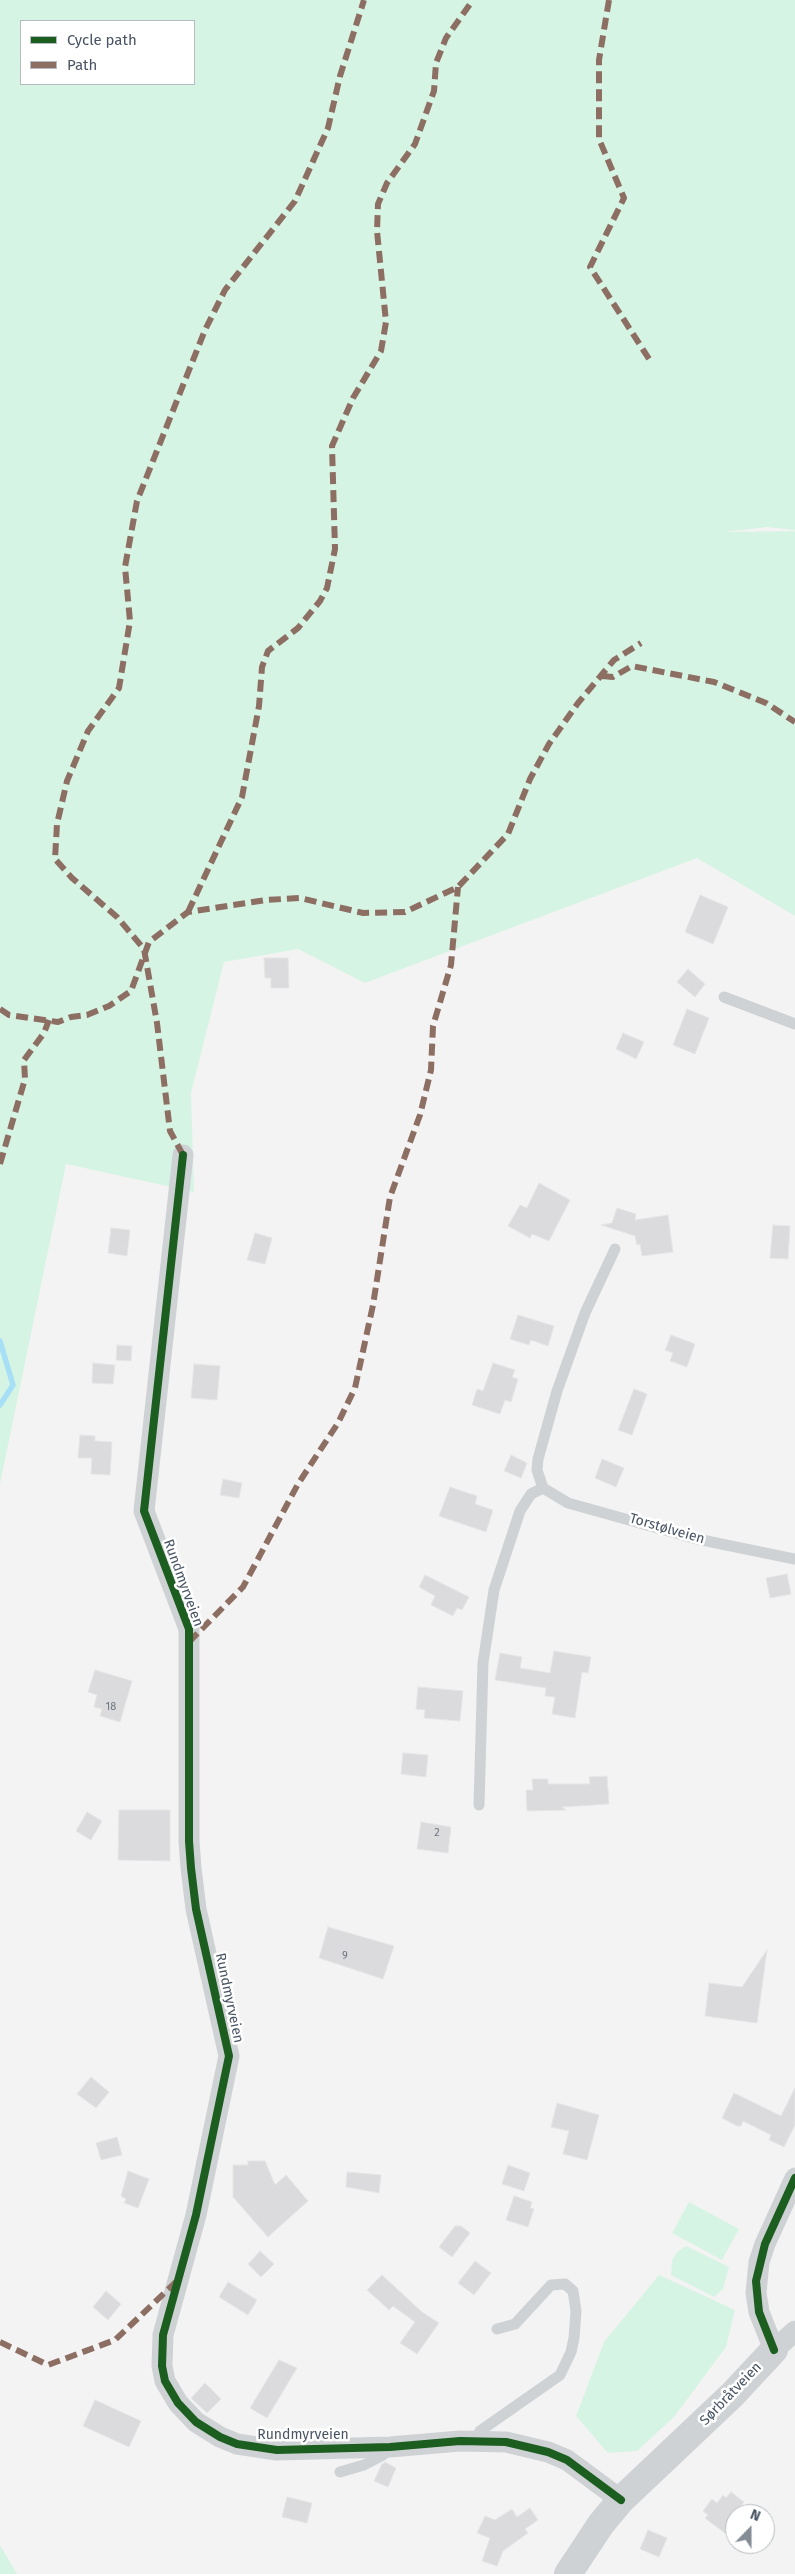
<!DOCTYPE html>
<html>
<head>
<meta charset="utf-8">
<style>
  body { margin:0 }
  #map { position:relative; width:795px; height:2574px; overflow:hidden; background:#f4f3f3; font-family:"Fira Sans",sans-serif }
  canvas { display:block }
  .legend { position:absolute; left:20px; top:20px; width:175px; height:65px; box-sizing:border-box; background:#fff; border:1px solid #b6bbc1; margin:0; padding:6px 9px; list-style:none; font-size:15px; color:#485463 }
  .legend li { display:flex; align-items:center; gap:10px; height:25px }
  .legend b { width:25px; border:1px solid #b6bbc1 }
  .north { position:absolute; left:725px; top:2504px; width:50px; height:50px; box-sizing:border-box; background:#fff; border:1px solid #b6bbc1; border-radius:50%; rotate:22deg; font-size:14px; font-weight:700; line-height:20px; text-align:center; color:#485463 }
  .north::after { content:''; display:block; margin:auto; width:18px; height:22px; background:#848c95; clip-path:polygon(50% 0,100% 100%,50% 72%,0 100%) }
</style>
</head>
<body>
<div id="map">
<canvas width="795" height="2574"></canvas>
<ul class="legend">
<li><b style="height:6px;background:#1b5e20"></b>Cycle path</li>
<li><b style="height:6px;background:#8d6e63"></b>Path</li>
</ul>
<div class="north">N</div>
</div>
<script>
const ctx = document.querySelector('canvas').getContext('2d');
ctx.lineJoin = 'round';
function fill(path, color) { ctx.fillStyle = color; ctx.fill(path, 'evenodd'); }
const toPath = rows => new Path2D(rows.map(r => 'M' + r).join(''));
function strokePath(path, color, width, dash) { ctx.strokeStyle = color; ctx.lineWidth = width; ctx.lineCap = dash ? 'butt' : 'round'; ctx.setLineDash(dash || []); ctx.stroke(path); }
function label(font, color, halo, rows, align = 'center') {
  ctx.font = font + ' "Fira Sans",sans-serif'; ctx.lineWidth = 5; ctx.setLineDash([]); ctx.textBaseline = 'middle'; ctx.strokeStyle = halo; ctx.fillStyle = color; for (const [text, x, y, turn = 0] of rows) {
    ctx.save(); ctx.translate(x, y); ctx.rotate((+turn || 0) * Math.PI / 180); ctx.textAlign = isNaN(turn) ? turn : align; if (halo) ctx.strokeText(text, 0, 0); ctx.fillText(text, 0, 0); ctx.restore();
  }
}
fill(toPath([
  [0,0,795,0,795,530,767,527,724,532,795,531,795,916,697,858,365,983,298,949,224,962,191,1093,194,1192,66,1164,0,1484],
  [21,21,194,21,194,84,21,84],
  [689,2202,739,2229,722,2260,672,2233],
  [686,2246,729,2267,723,2289,714,2297,671,2275,672,2260,677,2252],
  [659,2275,735,2310,726,2347,674,2417,637,2451,608,2453,576,2416,604,2342],
  [0,2545,17,2574,0,2574]
]), '#d6f4e4');
strokePath(toPath([
  [0,1341,13,1385,0,1405]
]), '#a7dff6', 5.5);
const building = toPath([
  [700,895,728,907,713,944,685,932,700,895],
  [264,958,288,958,289,988,271,988,271,978,265,978,264,958],
  [688,969,705,984,695,997,677,982,688,969],
  [687,1009,709,1018,695,1054,673,1045,687,1009],
  [623,1033,644,1042,636,1059,616,1049,623,1033],
  [539,1183,570,1200,549,1241,532,1234,530,1238,508,1226,520,1205,527,1208,539,1183],
  [617,1208,636,1214,635,1220,668,1215,673,1252,642,1256,640,1244,637,1245,635,1236,601,1225,612,1223,617,1208],
  [773,1225,790,1226,788,1259,770,1258,773,1225],
  [111,1228,130,1230,127,1256,108,1253,111,1228],
  [255,1233,272,1238,265,1264,247,1260,255,1233],
  [518,1315,554,1326,548,1346,531,1340,529,1345,510,1339,518,1315],
  [671,1335,695,1344,687,1367,670,1361,673,1353,665,1350,671,1335],
  [117,1345,132,1346,131,1361,116,1360,117,1345],
  [93,1363,115,1365,113,1384,92,1383,93,1363],
  [493,1363,515,1370,512,1377,518,1379,511,1402,505,1400,500,1414,472,1405,477,1389,483,1391,493,1363],
  [194,1364,220,1366,217,1400,191,1398,194,1364],
  [634,1389,647,1394,632,1435,618,1430,634,1389],
  [80,1435,95,1436,95,1441,112,1442,110,1475,91,1474,92,1458,78,1458,80,1435],
  [511,1455,527,1463,521,1478,504,1471,511,1455],
  [602,1459,624,1468,616,1487,595,1478,602,1459],
  [223,1479,242,1483,239,1498,220,1495,223,1479],
  [450,1487,477,1496,475,1504,493,1510,486,1532,439,1516,450,1487],
  [787,1574,791,1594,770,1598,766,1578,787,1574],
  [425,1575,469,1597,462,1610,457,1608,453,1616,431,1605,435,1596,419,1587,425,1575],
  [554,1651,591,1657,588,1673,582,1672,575,1718,552,1714,555,1697,545,1696,546,1688,495,1680,500,1653,522,1657,520,1668,550,1673,554,1651],
  [95,1670,132,1681,120,1722,100,1716,102,1709,94,1707,97,1695,88,1692,95,1670],
  [418,1687,463,1691,460,1721,424,1718,425,1710,416,1709,418,1687],
  [403,1753,428,1755,426,1777,401,1774,403,1753],
  [607,1776,609,1804,562,1807,566,1810,527,1811,526,1790,533,1790,532,1779,548,1779,548,1784,590,1784,589,1777,607,1776],
  [119,1810,170,1810,170,1861,118,1860,119,1810],
  [87,1812,102,1821,91,1840,76,1831,87,1812],
  [421,1822,451,1827,448,1853,417,1849,421,1822],
  [328,1927,394,1946,383,1979,319,1958,328,1927],
  [767,1950,757,2023,705,2016,709,1983,742,1987,767,1950],
  [91,2077,109,2092,96,2108,77,2094,91,2077],
  [795,2088,795,2125,784,2147,769,2140,771,2135,743,2121,741,2126,737,2126,722,2118,734,2093,781,2116,795,2088],
  [557,2103,599,2115,587,2160,563,2154,569,2131,551,2127,557,2103],
  [117,2137,122,2155,101,2160,96,2143,117,2137],
  [248,2161,265,2161,275,2185,286,2175,308,2201,268,2237,233,2197,233,2165,248,2165,248,2161],
  [508,2165,530,2173,524,2191,502,2184,508,2165],
  [128,2171,149,2179,138,2208,124,2203,126,2199,121,2196,128,2171],
  [347,2172,381,2175,379,2193,346,2187,347,2172],
  [514,2196,532,2202,530,2208,534,2209,528,2227,506,2220,514,2196],
  [455,2226,461,2226,470,2233,452,2257,439,2247,455,2226],
  [260,2251,274,2264,261,2277,248,2264,260,2251],
  [475,2261,491,2273,474,2295,458,2283,475,2261],
  [382,2275,422,2312,439,2323,417,2354,400,2343,415,2322,393,2306,389,2310,367,2290,382,2275],
  [228,2282,257,2300,248,2315,219,2297,228,2282],
  [106,2291,121,2304,108,2320,93,2307,106,2291],
  [279,2360,297,2368,267,2418,250,2408,279,2360],
  [205,2383,221,2399,207,2413,191,2398,205,2383],
  [95,2400,141,2421,129,2447,83,2426,95,2400],
  [385,2462,396,2468,388,2487,374,2481,382,2464,385,2462],
  [731,2492,744,2502,734,2515,735,2523,726,2534,705,2518,708,2515,703,2511,712,2499,717,2503,723,2495,726,2498,731,2492],
  [287,2497,312,2503,307,2523,282,2517,287,2497],
  [530,2508,538,2520,525,2529,528,2533,503,2551,497,2566,482,2561,490,2538,477,2533,485,2516,495,2520,512,2509,517,2517,530,2508],
  [648,2530,667,2538,659,2557,640,2549,648,2530]
]);
fill(building, '#dbdbdd');
strokePath(building, '#e5e5e6', 1);
strokePath(toPath([
  [724,997,795,1024],
  [615,1249,585,1313,557,1391,538,1459,537,1470,543,1488,568,1503,697,1539,795,1559],
  [479,1805,483,1663,494,1590,520,1511,531,1494,543,1488],
  [474,2441,480,2431,560,2375,571,2352,574,2338,576,2311,573,2291,565,2284,551,2285,515,2324,497,2329],
  [340,2472,364,2465,383,2455,389,2448]
]), '#cfd2d4', 11);
strokePath(toPath([
  [183,1155,144,1511,189,1629,189,1841,191,1868,196,1909,229,2056,196,2215,163,2335,162,2366,165,2381,178,2403,196,2422,220,2437,237,2444,277,2450,390,2447,460,2441,506,2442,548,2452,567,2460,621,2500],
  [795,2178,765,2244,759,2262,756,2293,759,2312,774,2350,795,2331]
]), '#cfd2d4', 21);
strokePath(toPath([
  [568,2574,601,2524,621,2500,733,2394,774,2350]
]), '#cfd2d4', 28);
strokePath(toPath([
  [609,0,599,60,599,139,624,198,590,267,651,362],
  [602,676,613,677,632,666,714,682,766,703,795,722],
  [188,912,242,797,259,706,262,667,268,651,298,628,320,601,327,588,335,549,332,446,353,398,381,351,386,322,377,231,378,204,387,183,415,144,434,91,436,63,446,38,473,0],
  [0,1009,9,1015,58,1022,71,1017,87,1015,109,1006,131,991,149,942,188,912,266,900,300,898,363,913,405,912,458,887,508,834,530,779,549,744,578,703,614,660,641,643],
  [183,1155,170,1131,157,1023,144,949,117,917,72,878,55,859,57,824,67,781,88,731,119,688,130,621,125,567,137,501,205,330,225,290,295,201,328,128,340,76,364,0],
  [0,1164,25,1079,24,1060,44,1033,49,1020],
  [189,1642,243,1587,298,1484,338,1423,355,1388,373,1305,390,1197,420,1115,431,1070,433,1026,451,965,458,887],
  [0,2342,48,2365,115,2340,176,2282]
]), '#8d6e63', 6, [12, 6]);
strokePath(toPath([
  [183,1155,144,1511,189,1629,189,1841,191,1868,196,1909,229,2056,196,2215,163,2335,162,2366,165,2381,178,2403,196,2422,220,2437,237,2444,277,2450,390,2447,460,2441,506,2442,548,2452,567,2460,621,2500],
  [774,2350,759,2312,756,2281,765,2244,795,2178]
]), '#1b5e20', 8);
label('11px', '#6e7783', null, [
  ["18",111,1707],
  ["2",437,1833],
  ["9",345,1956]
]);
label('14px', '#485463', '#fff', [
  ["Torstølveien",667,1529,16],
  ["Rundmyrveien",183,1583,70],
  ["Rundmyrveien",229,1998,78],
  ["Sørbråtveien",731,2394,-46],
  ["Rundmyrveien",303,2435]
]);
</script>
</body>
</html>
